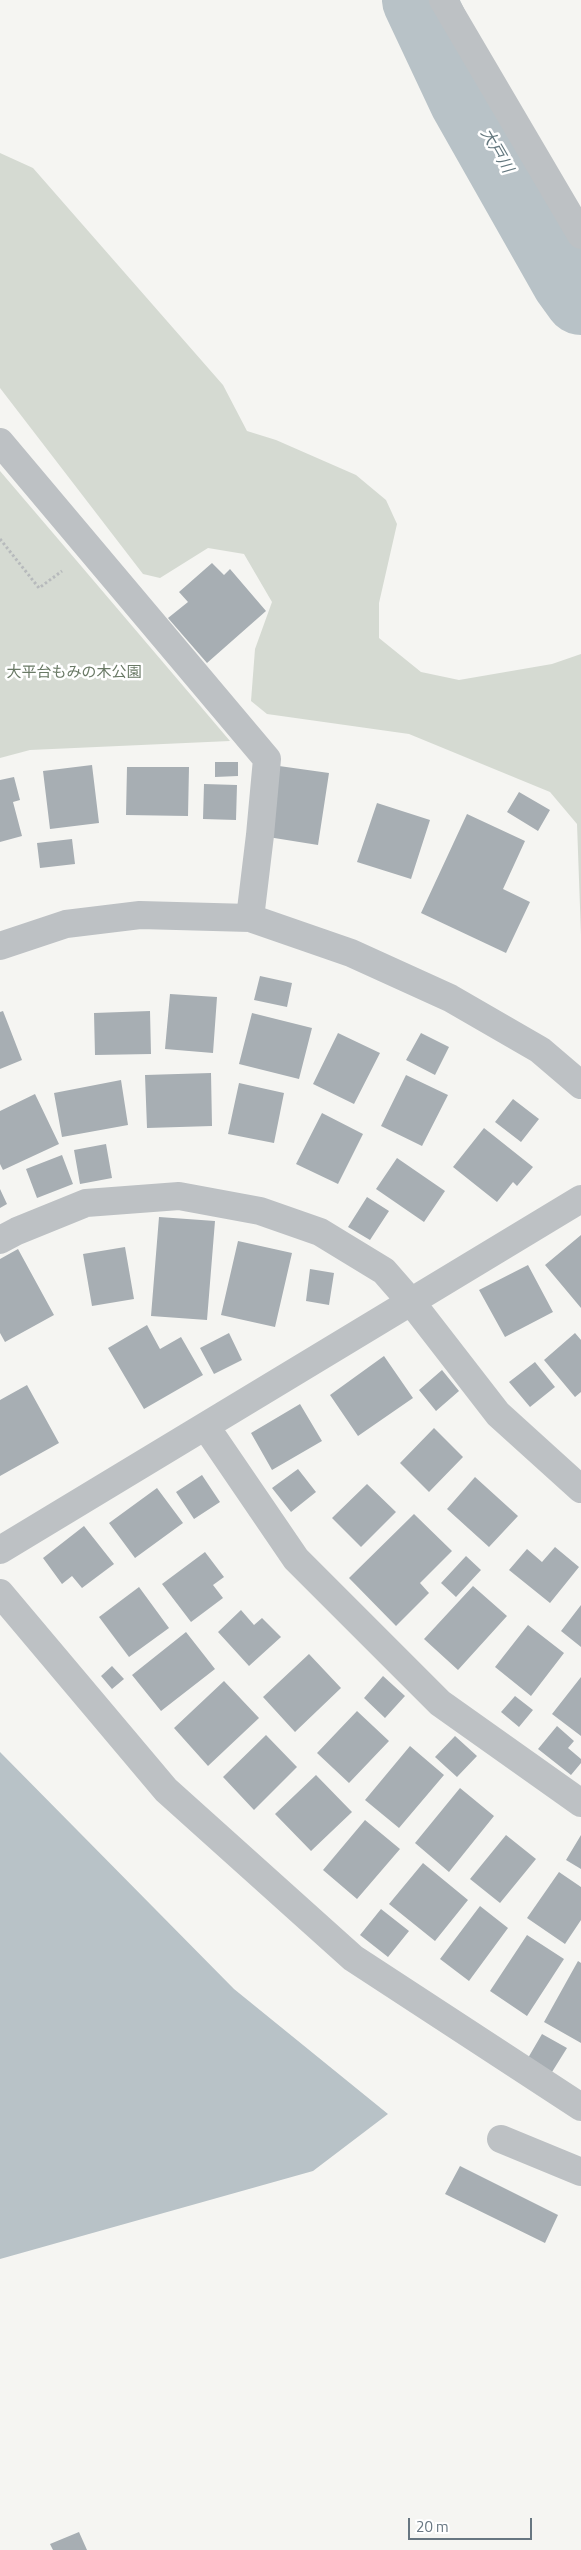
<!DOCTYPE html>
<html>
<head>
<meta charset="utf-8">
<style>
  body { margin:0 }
  #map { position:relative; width:581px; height:2550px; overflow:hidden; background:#f5f5f2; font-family:"Titillium Web",sans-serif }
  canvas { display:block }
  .scale { position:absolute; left:408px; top:2518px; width:124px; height:22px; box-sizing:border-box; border:2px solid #677681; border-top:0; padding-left:6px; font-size:15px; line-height:18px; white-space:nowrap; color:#677681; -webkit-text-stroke:4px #fff; paint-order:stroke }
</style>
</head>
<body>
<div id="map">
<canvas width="581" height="2550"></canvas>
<div class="scale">20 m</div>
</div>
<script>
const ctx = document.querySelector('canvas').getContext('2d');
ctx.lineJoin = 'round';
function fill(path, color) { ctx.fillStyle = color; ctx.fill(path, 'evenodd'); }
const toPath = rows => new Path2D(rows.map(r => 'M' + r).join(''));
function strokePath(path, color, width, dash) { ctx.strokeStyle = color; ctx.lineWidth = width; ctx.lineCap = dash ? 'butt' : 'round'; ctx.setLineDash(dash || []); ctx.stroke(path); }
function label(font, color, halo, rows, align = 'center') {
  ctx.font = font + ' "Titillium Web","Noto Sans JP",sans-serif'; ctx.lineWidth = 5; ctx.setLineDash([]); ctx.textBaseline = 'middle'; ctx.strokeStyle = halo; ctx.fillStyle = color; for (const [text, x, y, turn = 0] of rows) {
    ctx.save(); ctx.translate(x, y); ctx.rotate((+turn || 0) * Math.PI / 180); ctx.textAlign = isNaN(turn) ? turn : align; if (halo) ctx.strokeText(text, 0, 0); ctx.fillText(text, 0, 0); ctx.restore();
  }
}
fill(toPath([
  [0,153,33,168,223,385,247,431,276,440,356,475,386,500,397,524,379,603,379,638,421,672,459,680,552,664,581,654,581,935,577,824,550,792,409,734,267,714,251,701,255,649,272,602,244,554,208,548,160,578,143,574,0,388],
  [0,471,76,560,230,741,30,750,0,758]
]), '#d5dad2');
fill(toPath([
  [0,1752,234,1989,388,2114,313,2171,0,2259]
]), '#b8c2c7');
strokePath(toPath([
  [419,0,466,100,568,280,581,298]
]), '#b8c2c7', 74);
fill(toPath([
  [212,563,224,575,230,569,266,611,207,663,168,618,188,602,179,592],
  [215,762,238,762,238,776,215,777],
  [92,765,99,823,50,829,43,771],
  [279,766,329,773,318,845,268,837],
  [127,767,189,767,188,816,126,815],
  [14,777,20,800,13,802,22,836,0,842,0,780],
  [204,784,237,785,236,820,203,819],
  [519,792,550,810,538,831,507,812],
  [377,803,430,820,411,879,357,862],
  [467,814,525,841,503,889,530,902,506,953,421,913],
  [72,839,75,864,40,868,37,843],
  [260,976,292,983,287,1007,254,1000],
  [170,994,217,997,213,1053,165,1049],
  [3,1011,22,1060,0,1069,0,1012],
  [150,1011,151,1054,95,1055,94,1013],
  [252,1013,312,1028,299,1079,239,1064],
  [338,1033,380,1053,354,1104,313,1084],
  [421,1033,449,1047,435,1075,406,1060],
  [211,1073,212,1126,147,1128,145,1075],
  [406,1075,448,1095,422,1146,381,1126],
  [121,1080,128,1125,62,1137,54,1093],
  [239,1083,284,1093,274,1143,228,1134],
  [35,1094,59,1144,3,1170,0,1164,0,1111],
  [513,1099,539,1119,521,1142,495,1122],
  [322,1113,363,1134,338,1184,296,1164],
  [484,1128,533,1167,517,1186,513,1182,497,1202,453,1167],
  [106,1144,112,1178,80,1184,74,1150],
  [62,1155,73,1184,37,1198,26,1169],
  [397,1158,445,1191,424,1222,376,1189],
  [0,1189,7,1204,0,1208],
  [367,1197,389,1211,370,1240,348,1227],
  [159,1217,215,1221,207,1320,151,1316],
  [581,1235,581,1308,545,1265],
  [238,1241,292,1253,275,1327,221,1315],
  [125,1247,134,1299,92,1306,83,1254],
  [18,1249,54,1315,5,1342,0,1333,0,1259],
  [528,1265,553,1312,505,1337,479,1290],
  [310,1269,334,1273,329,1305,306,1301],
  [147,1325,160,1349,181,1337,203,1375,144,1409,108,1348],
  [229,1333,242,1360,214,1374,200,1348],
  [575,1333,581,1340,581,1392,575,1397,544,1360],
  [384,1356,413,1398,358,1436,330,1395],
  [535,1362,555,1387,530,1407,509,1382],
  [442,1370,459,1391,436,1411,419,1390],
  [27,1385,59,1443,0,1476,0,1400],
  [300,1404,322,1441,272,1470,251,1433],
  [434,1428,463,1457,429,1492,400,1463],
  [298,1469,316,1492,291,1512,272,1488],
  [202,1475,220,1502,194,1519,176,1492],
  [475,1477,518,1516,489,1547,447,1509],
  [367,1484,396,1512,361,1547,332,1518],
  [157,1488,183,1523,135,1558,109,1523],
  [414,1514,452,1551,420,1583,429,1593,396,1626,349,1578],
  [84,1526,114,1564,82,1588,72,1576,62,1584,43,1558],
  [555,1547,579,1567,550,1603,509,1570,527,1549,542,1562],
  [205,1552,224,1577,213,1585,223,1598,191,1622,162,1584],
  [466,1556,481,1570,456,1597,441,1583],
  [473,1586,507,1616,458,1670,424,1639],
  [139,1587,169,1628,129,1657,99,1617],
  [581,1605,581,1647,561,1631],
  [241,1610,254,1625,262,1618,281,1637,249,1666,218,1632],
  [528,1625,564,1653,531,1696,495,1667],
  [186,1632,215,1669,161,1711,132,1675],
  [309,1654,341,1688,295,1732,263,1697],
  [112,1666,124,1679,112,1689,101,1676],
  [383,1676,405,1696,385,1718,364,1698],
  [581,1677,581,1736,552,1714],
  [224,1681,259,1718,208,1766,174,1728],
  [515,1696,533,1710,519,1727,501,1712],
  [357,1711,389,1741,349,1783,317,1753],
  [557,1726,574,1741,568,1748,581,1759,581,1763,571,1775,538,1749],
  [266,1735,297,1767,254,1810,223,1777],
  [455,1736,477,1756,457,1777,435,1757],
  [410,1746,444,1775,399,1828,365,1800],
  [316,1775,352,1812,311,1851,275,1814],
  [460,1788,494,1816,449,1872,415,1843],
  [365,1820,400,1849,357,1899,323,1870],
  [506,1835,536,1859,500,1903,470,1879],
  [581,1835,581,1869,566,1860],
  [423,1863,468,1900,435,1941,389,1904],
  [559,1872,581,1887,581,1920,565,1944,527,1918],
  [480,1906,508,1928,469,1981,440,1959],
  [381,1909,409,1931,388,1957,360,1935],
  [527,1935,564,1959,527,2016,490,1991],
  [578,1961,581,1963,581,2043,544,2022],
  [542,2034,567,2048,552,2072,528,2058],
  [460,2166,558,2215,545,2243,445,2194],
  [79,2532,87,2550,53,2550,50,2544]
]), '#a7aeb3');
strokePath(toPath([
  [0,539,39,588,62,571]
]), '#b7babc', 3, [2.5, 2.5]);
strokePath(toPath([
  [443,0,581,235],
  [0,442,267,759,260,835,250,918],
  [0,946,66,924,140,915,250,918,351,953,450,998,540,1050,581,1085],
  [0,1240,17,1231,86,1203,179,1196,260,1211,320,1232,384,1271,412,1303,498,1414,581,1489],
  [206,1427,296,1559,440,1703,581,1803],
  [0,1550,581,1199],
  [0,1593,166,1790,353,1958,581,2107],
  [501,2139,581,2172]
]), '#bdc1c4', 28);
label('15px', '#697965', '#fff', [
  ["大平台もみの木公園",74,673]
]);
label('italic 16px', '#63777e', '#fff', [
  ["大戸川",496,151,60]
]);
</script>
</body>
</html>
